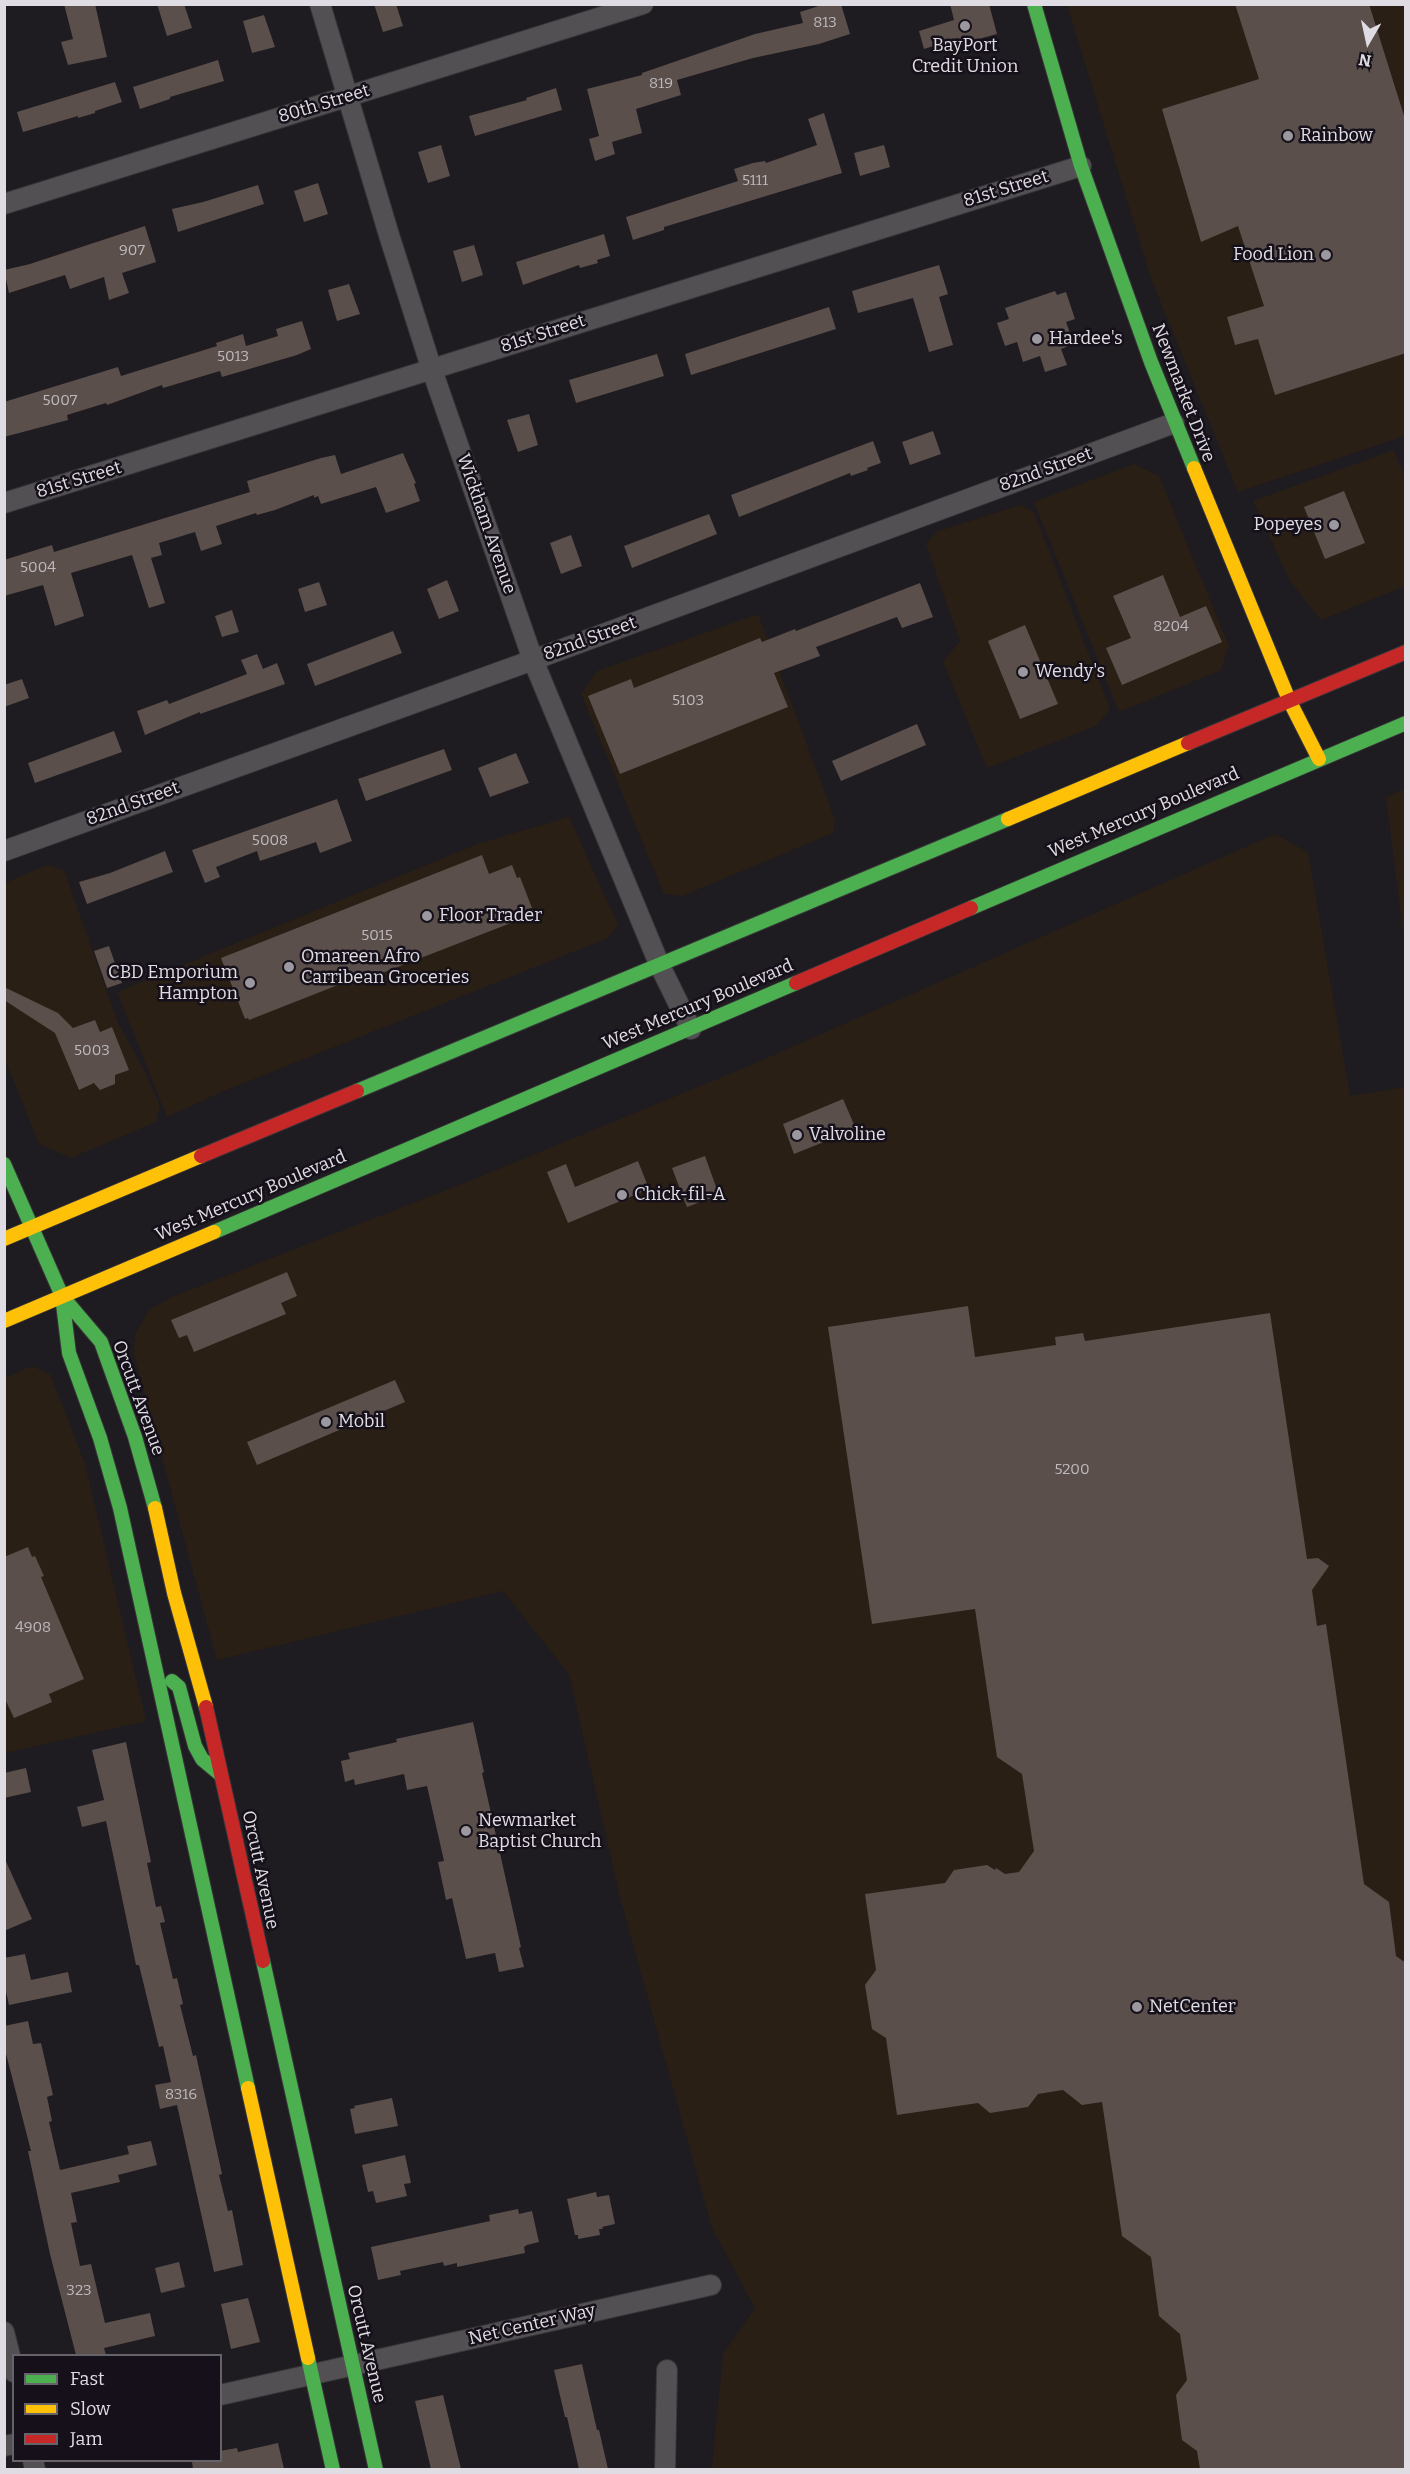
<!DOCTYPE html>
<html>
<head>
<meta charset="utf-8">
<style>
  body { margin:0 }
  #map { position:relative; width:1410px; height:2474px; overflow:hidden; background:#1e1b21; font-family:Bitter,serif }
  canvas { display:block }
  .frame { position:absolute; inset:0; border:6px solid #e0dce3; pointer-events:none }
  .legend { position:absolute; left:12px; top:2354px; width:210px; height:108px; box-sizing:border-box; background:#151019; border:2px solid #66626a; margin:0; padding:8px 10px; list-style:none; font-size:18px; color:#e0dce3 }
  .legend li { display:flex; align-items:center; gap:12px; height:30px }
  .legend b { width:30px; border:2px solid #66626a }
  .north { position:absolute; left:1338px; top:12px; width:60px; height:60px; -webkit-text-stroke:4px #151019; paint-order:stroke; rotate:189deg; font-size:16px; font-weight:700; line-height:24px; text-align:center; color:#e0dce3 }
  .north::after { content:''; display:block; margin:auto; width:21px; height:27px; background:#e0dce3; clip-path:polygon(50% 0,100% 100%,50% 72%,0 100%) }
</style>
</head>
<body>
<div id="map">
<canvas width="1410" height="2474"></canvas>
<div class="frame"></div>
<ul class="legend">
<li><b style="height:8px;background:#4caf50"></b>Fast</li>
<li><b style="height:8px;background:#ffc107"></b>Slow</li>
<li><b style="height:8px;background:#c62828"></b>Jam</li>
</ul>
<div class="north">N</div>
</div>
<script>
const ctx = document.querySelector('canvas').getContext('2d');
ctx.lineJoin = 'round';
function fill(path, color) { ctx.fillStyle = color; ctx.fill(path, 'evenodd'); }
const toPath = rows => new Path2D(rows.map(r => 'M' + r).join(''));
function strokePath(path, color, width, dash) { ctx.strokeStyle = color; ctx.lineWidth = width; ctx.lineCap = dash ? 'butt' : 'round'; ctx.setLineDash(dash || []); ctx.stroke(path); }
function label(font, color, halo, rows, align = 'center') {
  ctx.font = font + ' Bitter,serif'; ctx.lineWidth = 5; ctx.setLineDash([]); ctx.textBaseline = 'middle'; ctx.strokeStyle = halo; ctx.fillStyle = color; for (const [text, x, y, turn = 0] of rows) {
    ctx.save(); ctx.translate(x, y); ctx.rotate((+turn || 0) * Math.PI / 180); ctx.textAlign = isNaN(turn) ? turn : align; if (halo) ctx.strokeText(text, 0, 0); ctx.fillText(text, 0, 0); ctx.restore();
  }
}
fill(toPath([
  [1067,5,1405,5,1405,439,1404,436,1238,492,1152,281],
  [1394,450,1405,478,1405,586,1321,620,1290,581,1253,501],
  [1134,464,1159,476,1229,646,1221,670,1119,712,1034,502],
  [1020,505,1034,512,1110,709,1096,726,987,768,943,662,960,641,926,544,936,532],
  [758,614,835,820,833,833,682,896,664,894,581,694,597,671],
  [1405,789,1405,946,1386,797],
  [569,817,618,925,608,938,219,1093,167,1117,117,992,480,843],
  [1275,834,1308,852,1350,1096,1405,1087,1405,2469,712,2469,723,2354,755,2308,712,2228,621,1901,569,1674,503,1591,217,1660,134,1354,135,1334,149,1310,172,1297,472,1180,744,1068],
  [47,865,64,870,118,1023,144,1070,160,1106,156,1122,71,1158,39,1144,5,1059,5,883],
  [32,1366,50,1374,85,1464,146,1721,5,1753,4,1378]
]), '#291f14');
fill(toPath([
  [64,4,95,4,107,57,68,65,61,42,73,39],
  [157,4,184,4,192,28,167,36],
  [374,4,396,4,403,26,383,32],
  [825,4,841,4,850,34,819,44,753,58,677,80,681,95,636,109,642,133,612,142,615,154,595,161,589,139,599,136,587,89,642,75,642,73,755,34,803,23,800,12],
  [950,4,989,4,997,34,960,44,958,38,924,49,919,31,954,20],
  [1235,4,1369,4,1406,122,1406,353,1275,395,1258,339,1235,345,1227,317,1264,306,1238,226,1201,242,1162,109,1259,79],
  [264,15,275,47,252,53,243,21],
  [218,60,224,81,170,97,170,99,140,109,133,87],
  [115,82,122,102,95,111,95,113,78,118,78,116,23,132,17,112],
  [556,88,562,110,475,136,469,116,527,100,526,98],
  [824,113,842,173,664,227,664,230,633,240,626,217,738,181,734,169,753,163,765,161,766,163,817,145,808,119],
  [441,145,450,176,428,183,418,152],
  [884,145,890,167,860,176,854,153],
  [318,183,328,214,304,222,294,191],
  [258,185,264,204,178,232,172,209,203,202],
  [145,226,156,262,122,273,129,293,109,300,104,277,70,289,65,275,9,293,4,270,30,264],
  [604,234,610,256,597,260,598,263,580,268,579,265,523,285,516,262],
  [474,245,483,275,462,282,453,251],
  [939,265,948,294,939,297,953,345,929,352,913,298,858,313,852,291],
  [349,284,360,314,337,321,328,290],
  [1055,291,1057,295,1066,292,1075,319,1066,322,1074,344,1061,349,1067,365,1045,372,1040,356,1023,362,1017,342,1005,346,997,323,1009,319,1005,308],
  [829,307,836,329,691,375,685,354],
  [302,321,311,349,297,355,222,377,220,371,163,388,162,385,107,405,106,403,67,415,68,420,4,437,4,402,118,367,121,376,217,346,216,343,243,334,246,346,278,336,276,329],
  [657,354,664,376,576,403,569,380],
  [529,414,538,445,518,452,507,420],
  [933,431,941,454,910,465,902,442],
  [873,441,881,463,867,468,868,470,851,476,850,473,739,517,731,495],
  [403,453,416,483,414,484,420,501,386,513,376,487,321,504,318,496,314,498,314,495,275,510,257,515,256,513,216,526,222,544,201,551,195,532,159,543,162,555,151,558,165,603,149,608,132,555,71,573,84,616,55,626,43,585,4,596,4,560,52,545,54,552,250,492,247,481,321,458,335,455,341,474],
  [1344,491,1365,543,1325,559,1304,507],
  [709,514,717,534,632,568,624,546],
  [571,535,582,566,561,574,550,543],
  [1163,575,1180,617,1206,606,1222,642,1122,685,1106,648,1131,638,1113,596],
  [447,580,459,611,439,619,427,589],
  [319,582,327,605,305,612,298,589],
  [920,583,933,617,902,628,897,617,816,647,820,656,774,673,788,707,620,774,588,696,631,679,634,688,760,638,762,642,795,629,796,631],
  [232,610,239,632,222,637,215,616],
  [1025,625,1058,704,1020,719,988,641],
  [393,631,402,653,315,686,307,664],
  [257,654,263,669,277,663,285,684,200,714,200,712,145,735,137,711,167,700,169,704,247,674,241,660],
  [22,679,29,698,4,707,4,685],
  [917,724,926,745,841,781,832,761],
  [114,731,122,752,35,783,28,763],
  [444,749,452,770,366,801,358,779],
  [516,753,529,783,490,797,478,768],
  [337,799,352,841,320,853,316,842,260,861,257,851,216,867,220,877,205,883,192,850],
  [165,851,173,872,87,904,79,882,110,873],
  [482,855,489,874,512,865,517,878,520,877,532,908,530,908,531,912,528,913,529,916,377,975,376,972,371,972,249,1020,248,1018,245,1019,221,958],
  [109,946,122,983,107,988,94,951],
  [4,987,58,1013,73,1028,95,1020,100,1032,112,1027,129,1070,115,1075,115,1084,100,1090,94,1083,79,1090,55,1033,4,1000],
  [843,1099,856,1129,794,1154,783,1124],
  [705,1156,719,1195,687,1207,672,1168],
  [638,1161,649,1189,568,1223,547,1172,566,1164,575,1187],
  [287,1272,297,1296,281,1303,286,1314,194,1352,187,1335,179,1338,171,1320],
  [968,1306,975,1357,1056,1345,1055,1337,1083,1333,1085,1341,1270,1313,1307,1559,1318,1558,1329,1566,1312,1590,1317,1626,1326,1624,1364,1884,1389,1902,1396,1956,1406,1963,1406,2469,1200,2469,1197,2451,1182,2440,1176,2395,1187,2380,1180,2334,1159,2316,1151,2257,1122,2236,1102,2102,1082,2105,1063,2090,1038,2094,1028,2107,990,2113,978,2103,897,2115,886,2038,872,2029,865,1985,876,1970,865,1894,945,1883,954,1870,987,1865,995,1870,996,1868,1005,1874,1019,1872,1034,1851,1022,1774,997,1757,975,1609,872,1624,828,1327],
  [395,1380,405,1402,257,1465,247,1442],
  [28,1547,32,1557,35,1556,44,1576,41,1577,84,1679,49,1694,52,1702,14,1718,4,1697,4,1557],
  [473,1722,484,1772,482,1773,521,1947,519,1948,524,1967,499,1972,495,1953,466,1959,452,1898,446,1900,438,1862,444,1861,427,1786,407,1790,404,1774,355,1785,354,1779,345,1782,341,1761,350,1759,348,1753,397,1742,396,1739],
  [126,1742,151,1862,147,1863,156,1907,161,1906,165,1922,160,1923,173,1979,177,1978,183,2004,180,2005,193,2056,196,2055,222,2174,219,2175,228,2211,232,2210,243,2265,214,2272,177,2105,160,2109,155,2085,171,2082,163,2046,159,2047,139,1965,136,1965,106,1821,82,1827,77,1807,104,1800,92,1750],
  [26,1768,31,1792,4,1798,4,1773],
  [4,1857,32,1919,4,1931],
  [25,1954,31,1980,68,1972,72,1992,9,2005,4,1983,4,1958],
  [28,2021,33,2044,41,2043,53,2095,47,2097,52,2121,49,2122,60,2170,129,2154,127,2146,151,2141,157,2165,118,2175,120,2182,71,2193,77,2222,71,2223,80,2266,91,2264,105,2323,150,2313,155,2336,104,2348,106,2355,76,2355,50,2254,28,2151,31,2151,4,2046,4,2026],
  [392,2098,398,2126,355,2134,350,2109,355,2108,354,2106],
  [405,2155,411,2183,404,2184,407,2196,376,2203,373,2191,368,2192,362,2165],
  [596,2192,597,2197,609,2195,615,2224,602,2227,603,2229,599,2229,600,2235,578,2239,578,2235,575,2235,567,2199],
  [518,2209,519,2214,532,2211,539,2242,527,2245,524,2247,525,2253,457,2267,457,2263,444,2266,443,2262,400,2271,401,2275,378,2280,371,2247,490,2221,489,2215],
  [179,2262,185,2287,161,2293,155,2268],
  [248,2298,260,2342,231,2349,221,2304],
  [582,2364,597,2430,599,2430,608,2469,579,2469,567,2417,565,2417,554,2370],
  [443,2395,461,2469,431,2469,415,2401],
  [278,2443,284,2469,193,2469,192,2462,220,2460,220,2451,237,2448,238,2452]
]), '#5a4f4b');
const street = toPath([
  [320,4,389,235,432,370,533,660,660,966,691,1029],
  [4,204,643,4],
  [4,503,1081,166],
  [4,851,533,660,1174,423],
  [4,2332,14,2372],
  [220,2395,711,2285],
  [4,2446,14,2444],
  [33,2460,35,2470],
  [665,2470,667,2370]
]);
const fast = toPath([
  [1034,4,1081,166,1151,362,1194,468],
  [971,908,1406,723],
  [357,1091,1008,819],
  [4,1164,62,1296,101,1342,135,1437,155,1508],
  [214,1232,796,983],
  [62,1296,69,1353,100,1438,120,1508,248,2088],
  [172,1681,179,1687,195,1746,202,1759,220,1774],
  [263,1961,376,2470],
  [308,2358,333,2470]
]);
const slow = toPath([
  [1194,468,1289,700,1319,759],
  [1008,819,1188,743],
  [4,1239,201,1156],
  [4,1321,214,1232],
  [155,1508,174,1593,206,1707],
  [248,2088,308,2358]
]);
const jam = toPath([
  [1188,743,1406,652],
  [796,983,971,908],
  [201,1156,357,1091],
  [206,1707,263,1961]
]);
strokePath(street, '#373539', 22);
strokePath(fast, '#373539', 16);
strokePath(slow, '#373539', 16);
strokePath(jam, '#373539', 16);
strokePath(street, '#525053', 20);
strokePath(fast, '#4caf50', 14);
strokePath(slow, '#ffc107', 14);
strokePath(jam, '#c62828', 14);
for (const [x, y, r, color] of [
  [965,26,6,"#9c989f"],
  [1288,136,6,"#9c989f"],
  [1326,255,6,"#9c989f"],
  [1037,339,6,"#9c989f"],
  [1334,525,6,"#9c989f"],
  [1023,672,6,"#9c989f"],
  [427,916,6,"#9c989f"],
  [289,967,6,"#9c989f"],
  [250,983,6,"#9c989f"],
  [797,1135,6,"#9c989f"],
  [622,1195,6,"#9c989f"],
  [326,1422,6,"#9c989f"],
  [466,1831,6,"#9c989f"],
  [1137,2007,6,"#9c989f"]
]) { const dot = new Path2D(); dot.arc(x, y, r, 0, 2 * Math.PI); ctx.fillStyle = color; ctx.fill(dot); strokePath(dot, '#151019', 2); }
label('15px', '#beb9bd', null, [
  ["813",825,23],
  ["819",661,84],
  ["5111",755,181],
  ["907",132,251],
  ["5013",233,357],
  ["5007",60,401],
  ["5004",38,568],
  ["8204",1171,627],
  ["5103",688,701],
  ["5008",270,841],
  ["5015",377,936],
  ["5003",92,1051],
  ["5200",1072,1470],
  ["4908",33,1628],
  ["8316",181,2095],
  ["323",79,2291]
]);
label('18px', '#e0dce3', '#151019', [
  ["BayPort",965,46,"center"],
  ["Credit Union",965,67,"center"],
  ["Rainbow",1300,136],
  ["Food Lion",1314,255,"right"],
  ["Hardee's",1049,339],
  ["Popeyes",1322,525,"right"],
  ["Wendy's",1035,672],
  ["Floor Trader",439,916],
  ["Omareen Afro",301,957],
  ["Carribean Groceries",301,978],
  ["CBD Emporium",238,973,"right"],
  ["Hampton",238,994,"right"],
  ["Valvoline",809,1135],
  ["Chick-fil-A",634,1195],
  ["Mobil",338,1422],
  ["Newmarket",478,1821],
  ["Baptist Church",478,1842],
  ["NetCenter",1149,2007]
], 'left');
label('18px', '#e0dce3', '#151019', [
  ["80th Street",324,104,-17],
  ["81st Street",1006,189,-17],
  ["81st Street",543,334,-18],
  ["Newmarket Drive",1183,393,69],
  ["82nd Street",1046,470,-20],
  ["81st Street",79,480,-17],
  ["Wickham Avenue",486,524,71],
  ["82nd Street",590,639,-20],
  ["82nd Street",133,804,-20],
  ["West Mercury Boulevard",1144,813,-23],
  ["West Mercury Boulevard",698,1005,-23],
  ["West Mercury Boulevard",251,1196,-23],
  ["Orcutt Avenue",138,1398,70],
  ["Orcutt Avenue",260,1870,78],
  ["Net Center Way",532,2325,-13],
  ["Orcutt Avenue",366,2344,77]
]);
</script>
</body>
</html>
